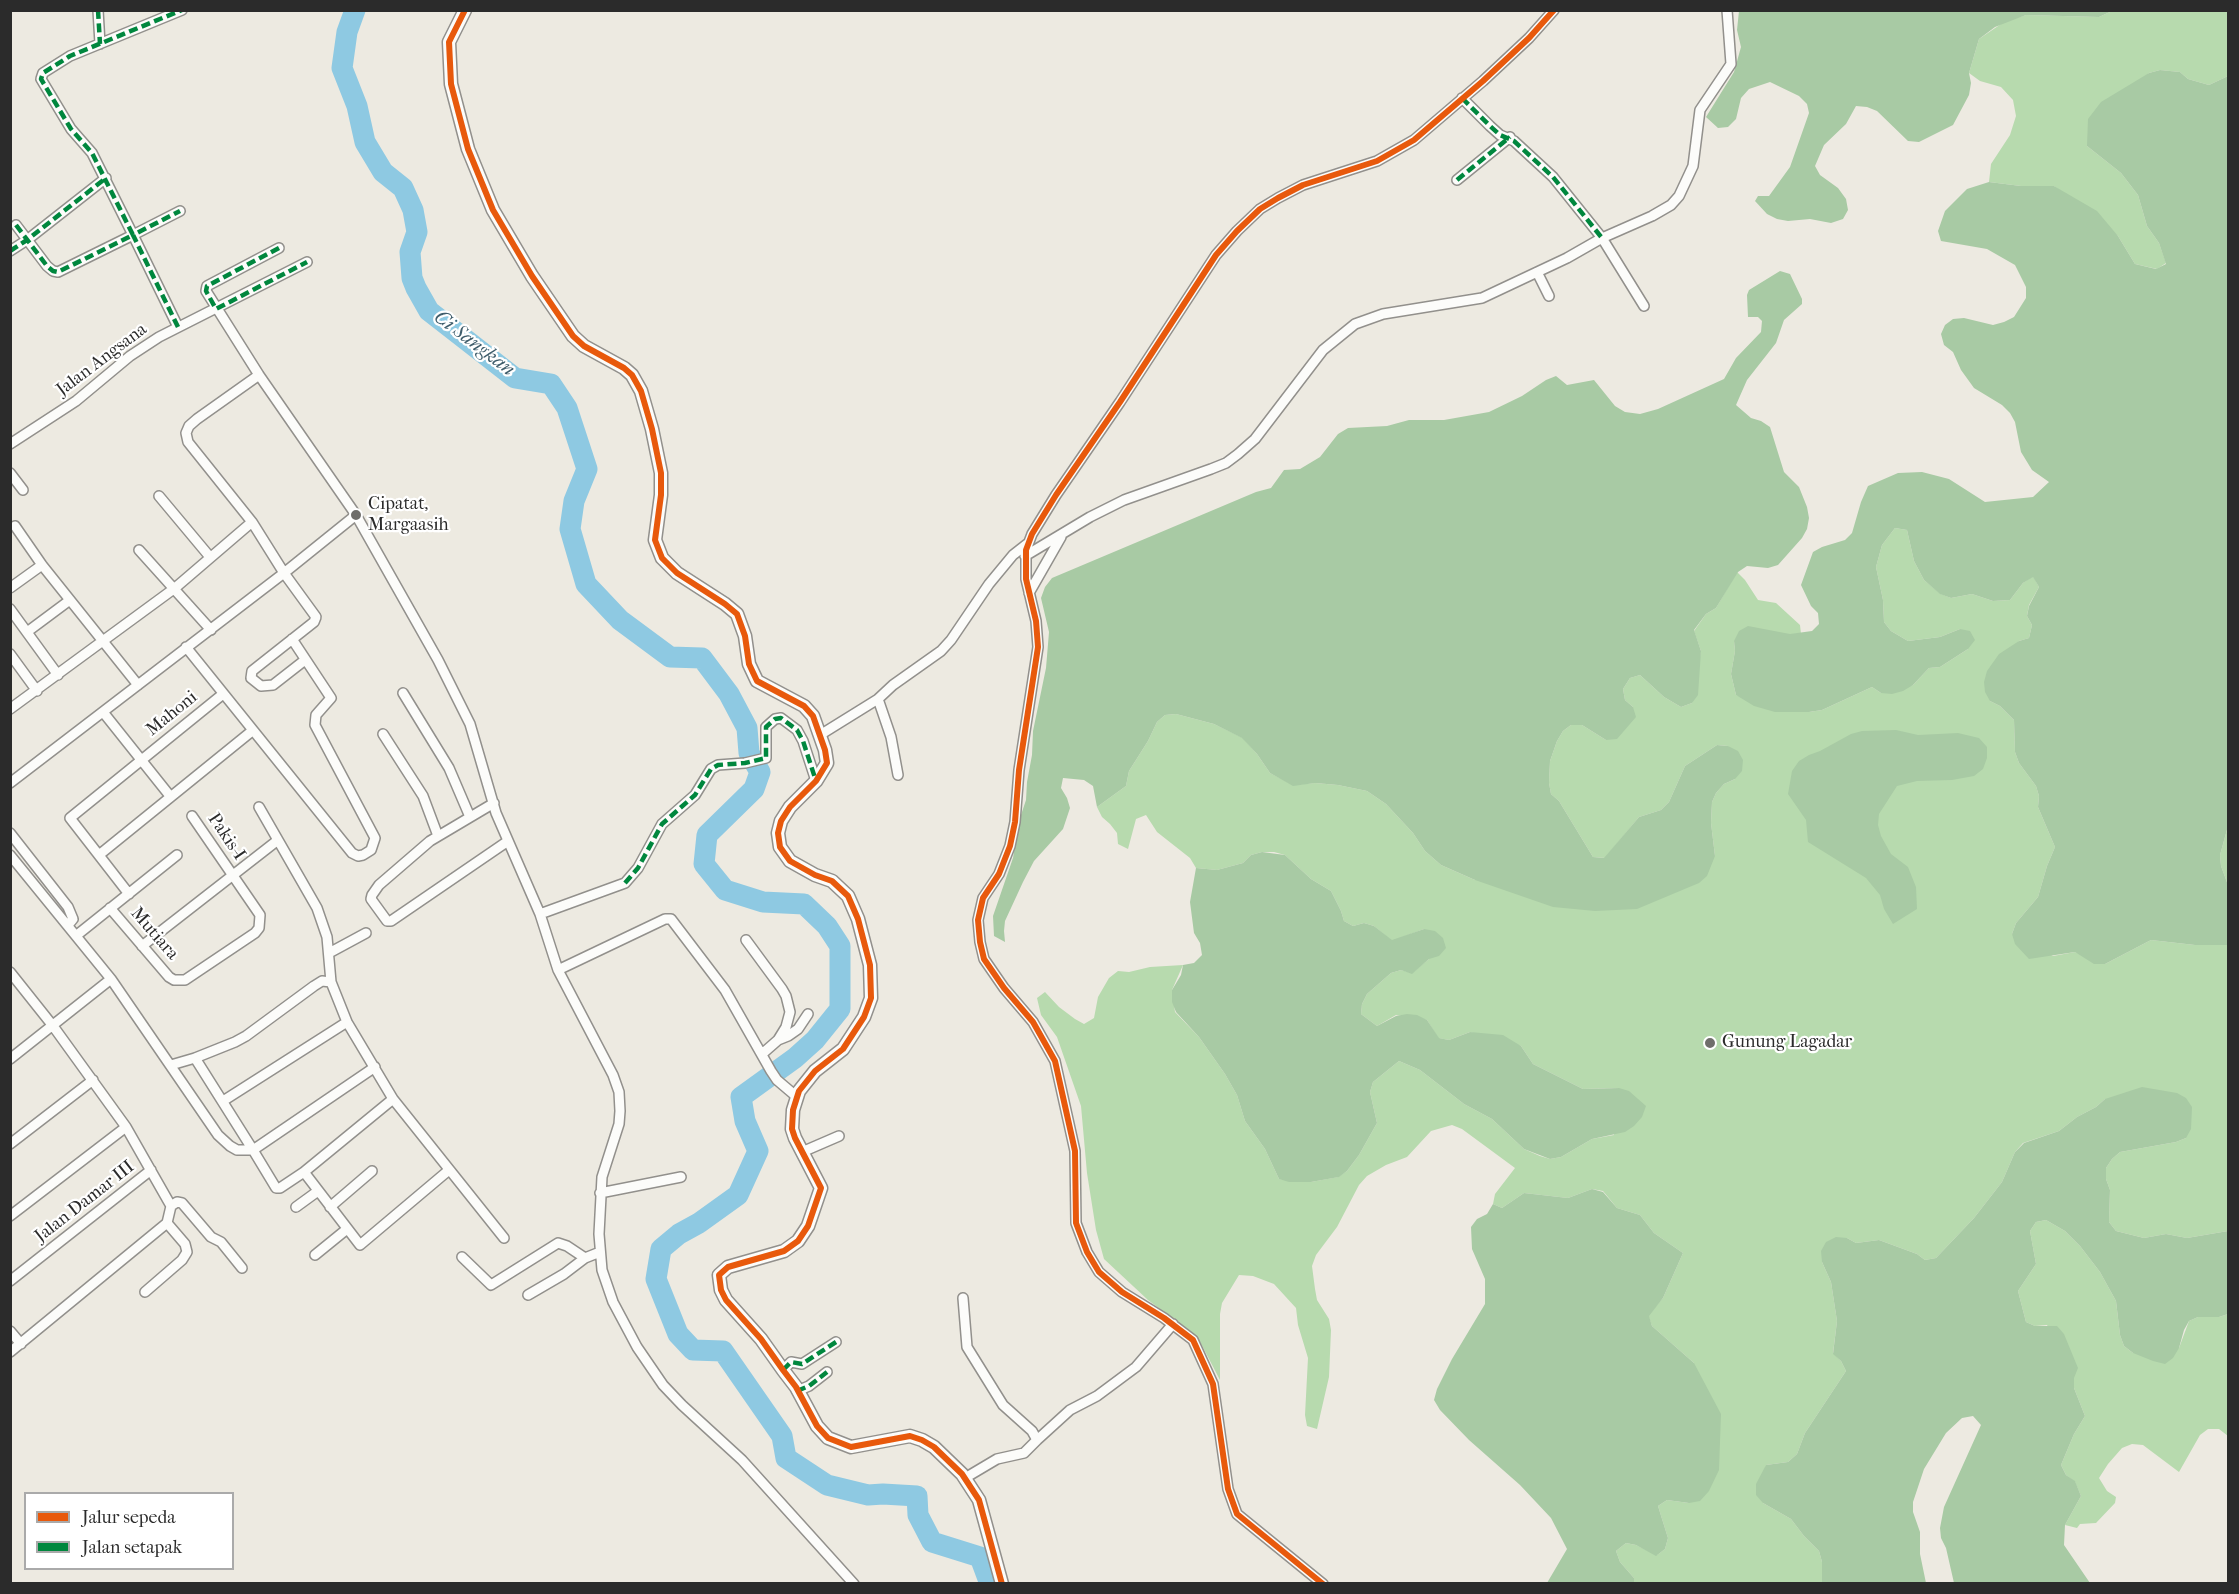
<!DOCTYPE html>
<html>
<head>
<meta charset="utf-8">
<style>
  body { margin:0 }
  #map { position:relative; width:2239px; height:1594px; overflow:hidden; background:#edeae1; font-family:"IM FELL French Canon",serif }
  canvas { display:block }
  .frame { position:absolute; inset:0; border:12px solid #2b2b2b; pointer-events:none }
  .legend { position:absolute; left:24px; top:1492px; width:210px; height:78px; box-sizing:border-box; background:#fff; border:2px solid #aaa; margin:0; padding:8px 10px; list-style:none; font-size:18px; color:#2b2b2b }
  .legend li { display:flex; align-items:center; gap:12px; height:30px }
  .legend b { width:30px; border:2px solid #aaa }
</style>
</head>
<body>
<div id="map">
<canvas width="2239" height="1594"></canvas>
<div class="frame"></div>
<ul class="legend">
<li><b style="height:8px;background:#e8590c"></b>Jalur sepeda</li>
<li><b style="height:8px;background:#00873e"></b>Jalan setapak</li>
</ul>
</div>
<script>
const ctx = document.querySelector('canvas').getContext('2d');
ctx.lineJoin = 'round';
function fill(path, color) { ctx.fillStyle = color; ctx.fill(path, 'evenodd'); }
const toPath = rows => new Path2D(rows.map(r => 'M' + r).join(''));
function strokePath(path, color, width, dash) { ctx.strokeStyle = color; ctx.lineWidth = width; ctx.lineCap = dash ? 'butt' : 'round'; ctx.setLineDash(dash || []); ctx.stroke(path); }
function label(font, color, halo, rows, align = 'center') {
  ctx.font = font + ' "IM FELL French Canon",serif'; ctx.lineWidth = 4.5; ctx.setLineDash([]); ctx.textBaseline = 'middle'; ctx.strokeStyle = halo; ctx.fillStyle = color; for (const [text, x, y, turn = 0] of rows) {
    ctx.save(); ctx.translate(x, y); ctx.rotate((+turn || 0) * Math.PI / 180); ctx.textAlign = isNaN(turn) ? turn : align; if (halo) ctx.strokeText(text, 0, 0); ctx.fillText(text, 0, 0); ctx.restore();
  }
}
fill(toPath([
  [2112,11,2228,11,2228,76,2209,85,2188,79,2180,72,2160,70,2149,73,2087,146,2121,173,2138,195,2147,226,2159,243,2166,263,2157,269,2135,264,2118,236,2054,186,2021,186,1989,182,1991,164,2010,135,2016,116,2013,100,2001,87,1980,81,1969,73,1979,39,2004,22,2026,15,2099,17],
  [1895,528,1907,530,1914,561,1924,580,1941,594,1951,598,1972,594,1993,601,2010,600,2023,583,2033,576,2039,587,2029,605,2027,616,2032,625,2029,638,2019,641,1990,701,2000,706,2014,720,2015,752,2019,763,2036,786,2039,796,2038,807,2055,847,2047,866,2038,897,2016,923,2012,934,2053,956,2075,952,2105,964,2151,940,2195,945,2228,945,2228,1231,2187,1238,2166,1234,2144,1238,2116,1231,2109,1222,2110,1190,2106,1179,2106,1168,2112,1159,2120,1152,2176,1142,2186,1138,2105,1099,2096,1107,2077,1117,2059,1131,2023,1143,2015,1152,2002,1182,1974,1218,1936,1258,1925,1260,1917,1254,1879,1240,1856,1243,1847,1238,1822,1262,1831,1282,1837,1321,1833,1353,1841,1361,1846,1371,1805,1433,1797,1454,1788,1462,1766,1465,1763,1503,1791,1519,1804,1536,1819,1551,1822,1562,1822,1583,1634,1583,1634,1578,1620,1562,1616,1551,1626,1543,1636,1545,1657,1555,1665,1549,1668,1538,1658,1506,1667,1500,1689,1503,1694,1363,1652,1326,1648,1315,1663,1298,1683,1253,1654,1233,1640,1215,1617,1208,1603,1191,1592,1189,1568,1198,1524,1193,1502,1208,1493,1204,1495,1194,1515,1168,1462,1129,1452,1125,1431,1131,1407,1157,1386,1165,1367,1176,1359,1185,1337,1227,1316,1255,1312,1266,1315,1289,1317,1300,1329,1319,1331,1330,1329,1377,1317,1429,1307,1426,1305,1415,1308,1358,1298,1325,1296,1308,1274,1284,1253,1276,1239,1275,1222,1303,1220,1314,1220,1380,1198,1338,1148,1300,1104,1259,1096,1230,1087,1173,1081,1106,1057,1037,1041,1015,1037,998,1045,992,1059,1007,1075,1019,1084,1024,1094,1018,1098,997,1109,978,1118,971,1129,972,1150,967,1183,965,1172,990,1175,1012,1199,1037,1225,1074,1237,1095,1245,1121,1265,1149,1279,1179,1311,1182,1338,1177,1347,1171,1359,1155,1377,1123,1370,1092,1373,1082,1399,1061,1420,1070,1464,1104,1492,1119,1524,1149,1540,1156,1550,1159,1561,1157,1592,1139,1614,1135,1618,1088,1583,1089,1533,1064,1521,1046,1470,1032,1449,1040,1438,1038,1427,1020,1396,1015,1377,1026,1361,1014,1362,1004,1367,994,1391,973,1401,970,1412,973,1429,959,1424,929,1392,941,1374,926,1364,923,1353,926,1344,921,1341,911,1331,891,1311,879,1285,855,1274,852,1262,852,1251,855,1243,863,1217,870,1196,868,1190,858,1157,832,1146,815,1136,819,1128,849,1118,844,1117,833,1110,824,1102,817,1097,807,1126,786,1129,771,1148,741,1157,722,1165,715,1176,714,1214,724,1243,738,1257,754,1270,773,1293,785,1315,783,1338,785,1367,791,1386,804,1413,833,1425,851,1441,865,1475,880,1715,856,1711,823,1712,802,1716,793,1724,784,1735,779,1728,746,1717,745,1685,766,1669,802,1661,810,1639,817,1605,858,1593,857,1559,801,1551,794,1549,783,1550,761,1557,741,1563,731,1571,725,1582,725,1606,740,1633,707,1625,700,1623,689,1630,678,1640,675,1664,697,1681,707,1692,703,1701,651,1694,631,1706,614,1716,608,1737,572,1745,580,1758,600,1776,603,1800,625,1801,634,1734,641,1735,651,1731,674,1736,695,1809,712,1822,710,1872,687,1881,693,1913,685,1929,668,1940,667,1968,649,1960,629,1940,637,1908,641,1891,631,1884,622,1883,600,1876,567,1882,545],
  [2228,826,2228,885,2221,866,2220,855],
  [2046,1220,2065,1231,2080,1246,2100,1272,2116,1301,2120,1335,2124,1346,2133,1353,2179,1348,2189,1321,2198,1317,2219,1317,2228,1314,2228,1436,2219,1429,2208,1429,2200,1435,2179,1472,2143,1445,2132,1444,2122,1448,2108,1464,2099,1478,2107,1491,2116,1497,2115,1503,2096,1523,2080,1524,2077,1528,2065,1525,2081,1496,2075,1482,2066,1475,2061,1465,2074,1434,2085,1416,2074,1388,2074,1378,2047,1325,2035,1326,2026,1322,2018,1291,2036,1264,2030,1231,2036,1222]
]), '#b7daae');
fill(toPath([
  [1968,11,1981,12,1985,10,2112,11,2099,17,2026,15,1995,27,1979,39,1969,73,1971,83,1969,95,1953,125,1919,142,1908,141,1877,111,1867,107,1856,106,1846,124,1824,145,1815,166,1820,175,1838,188,1846,199,1848,210,1843,219,1831,223,1810,219,1788,221,1777,219,1767,214,1755,201,1758,196,1769,196,1790,167,1809,113,1807,104,1799,96,1770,82,1749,89,1741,98,1736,119,1728,127,1718,128,1706,117,1734,72,1741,47,1737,30,1739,11],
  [2160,70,2180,72,2188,79,2209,85,2228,76,2228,826,2220,855,2221,866,2228,885,2228,945,2195,945,2151,940,2105,964,2094,964,2075,952,2029,959,2015,944,2012,934,2016,923,2038,897,2047,866,2055,847,2038,807,2039,796,2036,786,2019,763,2015,752,2014,720,2000,706,1990,701,1985,692,1984,682,1987,671,1999,654,2019,641,2029,638,2032,625,2027,616,2029,606,2039,587,2033,577,2023,583,2010,600,1993,601,1972,594,1951,598,1940,594,1924,580,1914,561,1907,530,1895,528,1882,545,1876,567,1883,600,1884,622,1891,631,1908,641,1940,637,1960,629,1970,631,1975,640,1968,649,1940,667,1929,668,1913,685,1903,691,1892,694,1881,693,1872,687,1822,710,1809,712,1775,712,1754,706,1736,695,1731,674,1735,651,1734,641,1739,631,1748,626,1790,634,1812,631,1819,624,1818,613,1811,606,1801,585,1813,552,1822,547,1845,540,1852,533,1861,502,1868,486,1898,473,1922,472,1949,479,1985,502,2033,497,2049,482,2032,470,2021,452,2015,422,2010,413,2002,405,1974,388,1961,370,1953,352,1944,345,1941,334,1945,325,1953,319,1964,318,1993,325,2004,322,2014,317,2026,298,2026,287,2015,265,1987,249,1941,241,1938,231,1945,211,1967,189,1989,182,2021,186,2054,186,2097,211,2118,236,2135,264,2156,269,2166,264,2159,243,2147,226,2138,195,2121,173,2087,146,2088,119,2101,102,2149,73],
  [1780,271,1790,274,1802,299,1802,304,1784,320,1776,343,1747,380,1736,405,1751,418,1761,421,1770,427,1784,472,1799,487,1807,507,1809,518,1807,529,1802,538,1778,565,1768,568,1747,566,1738,572,1716,608,1706,614,1694,630,1701,651,1698,695,1692,703,1681,707,1664,697,1640,675,1630,678,1623,689,1625,700,1633,707,1636,717,1617,739,1606,740,1582,725,1571,725,1563,731,1557,741,1550,761,1549,783,1551,794,1559,801,1593,857,1604,858,1639,817,1661,810,1669,802,1685,766,1717,745,1728,746,1738,751,1743,760,1742,771,1735,779,1724,784,1716,793,1712,802,1711,823,1715,856,1707,876,1699,883,1637,909,1595,911,1553,907,1475,880,1441,865,1425,851,1413,833,1386,804,1367,791,1338,785,1315,783,1293,786,1270,773,1257,754,1242,738,1214,724,1176,714,1165,715,1157,722,1148,741,1129,771,1126,786,1097,807,1093,786,1084,780,1063,778,1061,788,1067,798,1070,808,1063,829,1034,861,1023,882,1005,921,1004,931,1005,942,994,936,993,916,1013,858,1019,821,1026,800,1027,782,1032,755,1033,731,1046,668,1049,632,1041,598,1045,587,1052,578,1256,492,1271,488,1284,470,1300,469,1320,457,1338,434,1348,428,1387,426,1409,420,1444,420,1489,412,1522,396,1546,380,1556,376,1567,385,1594,380,1615,406,1625,412,1640,414,1658,409,1724,379,1736,358,1761,332,1762,321,1758,317,1748,317,1747,295,1749,290],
  [1896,730,1918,735,1958,733,1979,738,1987,747,1987,758,1983,769,1974,776,1952,780,1917,781,1897,786,1879,814,1878,825,1881,836,1891,854,1908,867,1916,887,1917,909,1893,924,1884,909,1880,895,1866,878,1808,842,1806,820,1788,794,1792,771,1799,761,1809,755,1820,751,1851,734,1862,731],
  [1262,852,1285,855,1311,879,1331,891,1341,911,1344,921,1353,926,1364,923,1374,926,1392,940,1424,929,1435,931,1443,938,1446,948,1439,956,1429,959,1412,974,1401,970,1391,973,1367,994,1362,1004,1361,1014,1377,1026,1396,1016,1407,1014,1417,1015,1427,1020,1439,1038,1449,1040,1470,1032,1503,1035,1521,1046,1533,1064,1583,1089,1619,1088,1629,1091,1646,1106,1642,1117,1634,1126,1625,1132,1592,1139,1561,1157,1550,1159,1524,1149,1492,1119,1464,1104,1420,1070,1399,1061,1373,1082,1370,1092,1377,1123,1359,1155,1347,1171,1339,1177,1311,1182,1289,1182,1279,1179,1265,1149,1245,1121,1237,1095,1225,1074,1199,1037,1176,1012,1172,1002,1172,990,1181,975,1183,965,1194,963,1202,955,1200,943,1194,933,1190,902,1196,868,1217,870,1243,863,1251,855],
  [2142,1087,2177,1093,2186,1098,2192,1107,2191,1129,2186,1138,2176,1142,2120,1152,2112,1159,2106,1168,2106,1179,2110,1190,2109,1222,2116,1231,2144,1238,2166,1234,2187,1238,2228,1231,2228,1314,2219,1317,2198,1317,2189,1321,2184,1330,2179,1348,2173,1358,2165,1364,2153,1361,2133,1353,2124,1346,2120,1335,2116,1301,2100,1272,2080,1246,2065,1231,2046,1220,2036,1222,2030,1231,2036,1264,2018,1291,2026,1322,2035,1326,2057,1326,2064,1334,2078,1368,2074,1378,2074,1388,2085,1416,2074,1434,2061,1465,2066,1475,2075,1481,2081,1496,2065,1525,2064,1545,2090,1583,1954,1583,1946,1548,1941,1538,1940,1528,1944,1507,1981,1425,1973,1416,1962,1418,1946,1433,1924,1469,1913,1502,1913,1512,1920,1532,1920,1554,1926,1583,1822,1583,1822,1562,1819,1551,1804,1536,1791,1519,1763,1503,1756,1495,1756,1484,1766,1465,1788,1462,1797,1454,1805,1433,1846,1371,1841,1361,1833,1354,1837,1321,1831,1282,1822,1262,1821,1251,1826,1242,1836,1237,1847,1238,1856,1243,1879,1240,1917,1254,1925,1260,1936,1258,1974,1218,2002,1182,2015,1152,2024,1143,2059,1131,2077,1117,2096,1107,2105,1099],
  [1592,1189,1603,1192,1617,1208,1640,1215,1654,1233,1683,1253,1663,1298,1649,1316,1652,1326,1694,1363,1721,1414,1719,1470,1709,1491,1700,1501,1689,1503,1667,1500,1658,1506,1668,1538,1665,1549,1656,1556,1636,1545,1626,1543,1616,1551,1620,1562,1634,1578,1634,1583,1547,1583,1567,1549,1551,1518,1520,1485,1469,1440,1440,1410,1434,1400,1437,1389,1452,1359,1485,1304,1485,1279,1472,1249,1471,1227,1477,1219,1487,1214,1493,1204,1502,1208,1524,1193,1568,1198]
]), '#a8caa4');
strokePath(toPath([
  [355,10,347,32,342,68,357,106,365,142,383,172,403,188,413,210,417,232,410,252,412,278,416,288,429,311,515,378,551,384,567,408,587,469,574,501,570,529,586,584,620,620,670,657,702,658,729,694,747,728,749,753,760,772,754,789,707,835,704,864,725,890,763,902,804,904,827,926,840,946,840,1009,815,1040,795,1058,741,1097,745,1121,758,1151,738,1195,699,1223,679,1234,661,1249,656,1279,678,1334,693,1350,723,1351,782,1436,786,1458,827,1485,868,1495,883,1494,917,1496,918,1515,932,1542,980,1557,990,1584]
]), '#8ec9e2', 21);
const minor = toPath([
  [98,10,100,44],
  [1462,98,1490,126,1500,135,1514,141,1553,177,1602,238,1644,306],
  [1457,180,1510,137],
  [16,225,47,266,53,271,58,272,133,235,92,153,71,129,41,79,43,73,70,56,182,10],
  [279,248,207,286,206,291,259,375,356,515,438,660,470,724,496,813,540,914,558,970,613,1075,619,1092,620,1111,619,1124,602,1177,599,1234,602,1270,613,1302,637,1347,663,1385,682,1405,742,1460,854,1584],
  [10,251,27,240,106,178],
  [1537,272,1549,296],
  [178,327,133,235,180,211],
  [259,375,197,419,189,426,186,433,188,442,252,522,284,573,316,617,314,622,252,671,251,678,261,686,273,685,305,660],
  [10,444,76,401,130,356,159,337,307,262],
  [10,473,23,490],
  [159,496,210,557],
  [15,526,42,565,138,685],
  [139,550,211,630],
  [1025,556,1090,517,1124,500,1211,469,1226,463,1238,454,1255,439,1323,350,1355,324,1383,314,1482,298,1567,258,1602,238,1652,216,1671,205,1679,196,1693,166,1700,110,1731,64,1727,10],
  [10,588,42,565],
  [1029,593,1061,537],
  [10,609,58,675],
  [27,632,70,600],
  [186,647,352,853,358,856,363,855,371,850,375,838,315,725,316,715,331,698,292,639],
  [10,654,37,691],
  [403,693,449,768,470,817],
  [878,699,891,737,898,775],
  [10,709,175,588,252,522],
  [103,712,170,796],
  [383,734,423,796,438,836],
  [820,735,878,699,893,685,941,651,951,640,989,584,1013,555,1027,544],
  [10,783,284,573,356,515],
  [494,803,430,841,379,885,372,895,371,899,387,921,391,921,508,841],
  [259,807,317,908,327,937,331,982,347,1022,393,1099,504,1238],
  [10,833,68,907,73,919,68,925],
  [10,855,111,979,218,1135,230,1146,237,1150,253,1150,276,1188,280,1188,304,1172,360,1245,449,1170],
  [99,855,252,731],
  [129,894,70,818,223,694],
  [110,908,169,977,174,980,185,980,255,933,259,928,260,915,192,816],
  [540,914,625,883,638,868,662,824,695,795,711,769,718,765,745,763,766,758,766,727,775,719,781,718,797,730,803,741,816,781],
  [77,935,177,855],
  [746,940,782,989,786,996,790,1012,786,1027,778,1040,762,1054],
  [142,946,278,840],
  [329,953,366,933],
  [558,970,665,919,671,919,725,990,771,1071,777,1080,797,1097],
  [10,972,53,1026,126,1127,171,1206,167,1223,10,1352],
  [778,1040,788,1036,798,1029,808,1014],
  [195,1058,253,1150,375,1067],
  [10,1059,111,979],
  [171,1065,195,1058,235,1042,246,1036,314,986,322,981,331,982],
  [223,1101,347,1022],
  [10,1144,93,1080],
  [802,1152,839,1136],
  [304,1172,393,1099],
  [600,1193,681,1177],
  [171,1206,177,1202,182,1203,211,1237,221,1242,242,1268],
  [296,1207,318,1191],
  [330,1207,372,1171],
  [10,1216,126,1127],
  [315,1255,347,1229],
  [462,1257,491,1285,558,1243,567,1246,585,1258],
  [10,1281,151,1170],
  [145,1292,182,1260,187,1252,185,1244,167,1223],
  [528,1295,564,1274,585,1258,600,1252],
  [963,1298,967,1347,1003,1405,1032,1431,1037,1440,1024,1453,997,1459,965,1478],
  [10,1331,21,1344],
  [783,1370,791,1362,802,1364,836,1342],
  [797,1391,809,1386,827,1372],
  [1037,1440,1070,1410,1097,1396,1136,1367,1173,1324],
  [1323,1584,1237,1514,1228,1489,1213,1384,1193,1340,1164,1318,1122,1292,1099,1272,1087,1252,1076,1223,1075,1151,1055,1061,1033,1022,1004,988,984,959,980,942,978,920,983,898,999,874,1010,846,1015,822,1019,770,1038,647,1036,621,1026,579,1026,550,1032,534,1056,495,1120,402,1216,255,1237,231,1260,209,1278,198,1303,185,1377,161,1414,140,1483,81,1529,38,1554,10]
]);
const tertiary = toPath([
  [465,10,449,42,451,84,468,149,493,210,532,276,573,336,584,346,624,368,632,375,641,391,652,429,661,473,661,495,655,540,662,558,677,573,725,604,737,614,745,636,749,664,757,681,804,706,813,716,825,750,827,763,816,781,790,807,781,821,778,833,780,847,790,861,815,875,832,881,848,896,858,919,870,965,871,998,864,1017,843,1049,815,1071,799,1091,793,1110,792,1129,795,1138,821,1188,808,1226,798,1241,784,1251,728,1267,719,1275,721,1290,726,1300,761,1339,783,1370,796,1387,817,1426,828,1438,851,1447,910,1436,922,1440,934,1447,962,1474,979,1500,1002,1584]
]);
strokePath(minor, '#92908c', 12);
strokePath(tertiary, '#92908c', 15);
strokePath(minor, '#fcfcfa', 9);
strokePath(tertiary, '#fcfcfa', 12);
strokePath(toPath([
  [98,10,100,44],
  [1462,98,1490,126,1500,135,1514,141,1553,177,1602,238],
  [1457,180,1510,137],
  [16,225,47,266,53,271,58,272,133,235,92,153,71,129,41,79,43,73,70,56,182,10],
  [279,248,207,286,206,291,216,309,307,262],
  [10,251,27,240,106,178],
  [178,327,133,235,180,211],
  [625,883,638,868,662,824,695,795,711,769,718,765,745,763,766,758,766,727,775,719,781,718,797,730,803,741,816,781],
  [783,1370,791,1362,802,1364,836,1342],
  [797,1391,809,1386,827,1372]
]), '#00873e', 4.5, [9, 4.5]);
strokePath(toPath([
  [465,10,449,42,451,84,468,149,493,210,532,276,573,336,584,346,624,368,632,375,641,391,652,429,661,473,661,495,655,540,662,558,677,573,725,604,737,614,745,636,749,664,757,681,804,706,813,716,825,750,827,763,816,781,790,807,781,821,778,833,780,847,790,861,815,875,832,881,848,896,858,919,870,965,871,998,864,1017,843,1049,815,1071,799,1091,793,1110,792,1129,795,1138,821,1188,808,1226,798,1241,784,1251,728,1267,719,1275,721,1290,726,1300,761,1339,783,1370,796,1387,817,1426,828,1438,851,1447,910,1436,922,1440,934,1447,962,1474,979,1500,1002,1584],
  [1323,1584,1237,1514,1228,1489,1213,1384,1193,1340,1164,1318,1122,1292,1099,1272,1087,1252,1076,1223,1075,1151,1055,1061,1033,1022,1004,988,984,959,980,942,978,920,983,898,999,874,1010,846,1015,822,1019,770,1038,647,1036,621,1026,579,1026,550,1032,534,1056,495,1120,402,1216,255,1237,231,1260,209,1278,198,1303,185,1377,161,1414,140,1483,81,1529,38,1554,10]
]), '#e8590c', 6);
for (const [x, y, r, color] of [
  [356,515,6,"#6f6e6b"],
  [1710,1043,6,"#6f6e6b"]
]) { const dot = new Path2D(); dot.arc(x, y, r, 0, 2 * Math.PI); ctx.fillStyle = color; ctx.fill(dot); strokePath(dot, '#fff', 2); }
label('18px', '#2b2b2b', '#fff', [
  ["Jalan Angsana",102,360,-37],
  ["Mahoni",172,714,-39],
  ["Pakis-I",226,837,56],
  ["Mutiara",154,934,49],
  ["Jalan Damar III",85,1202,-38]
]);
label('18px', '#2b2b2b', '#fff', [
  ["Cipatat,",368,505],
  ["Margaasih",368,526],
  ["Gunung Lagadar",1722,1043]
], 'left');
label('italic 20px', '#3f5d6b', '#fff', [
  ["Ci Sangkan",474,344,37]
]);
</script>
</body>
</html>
